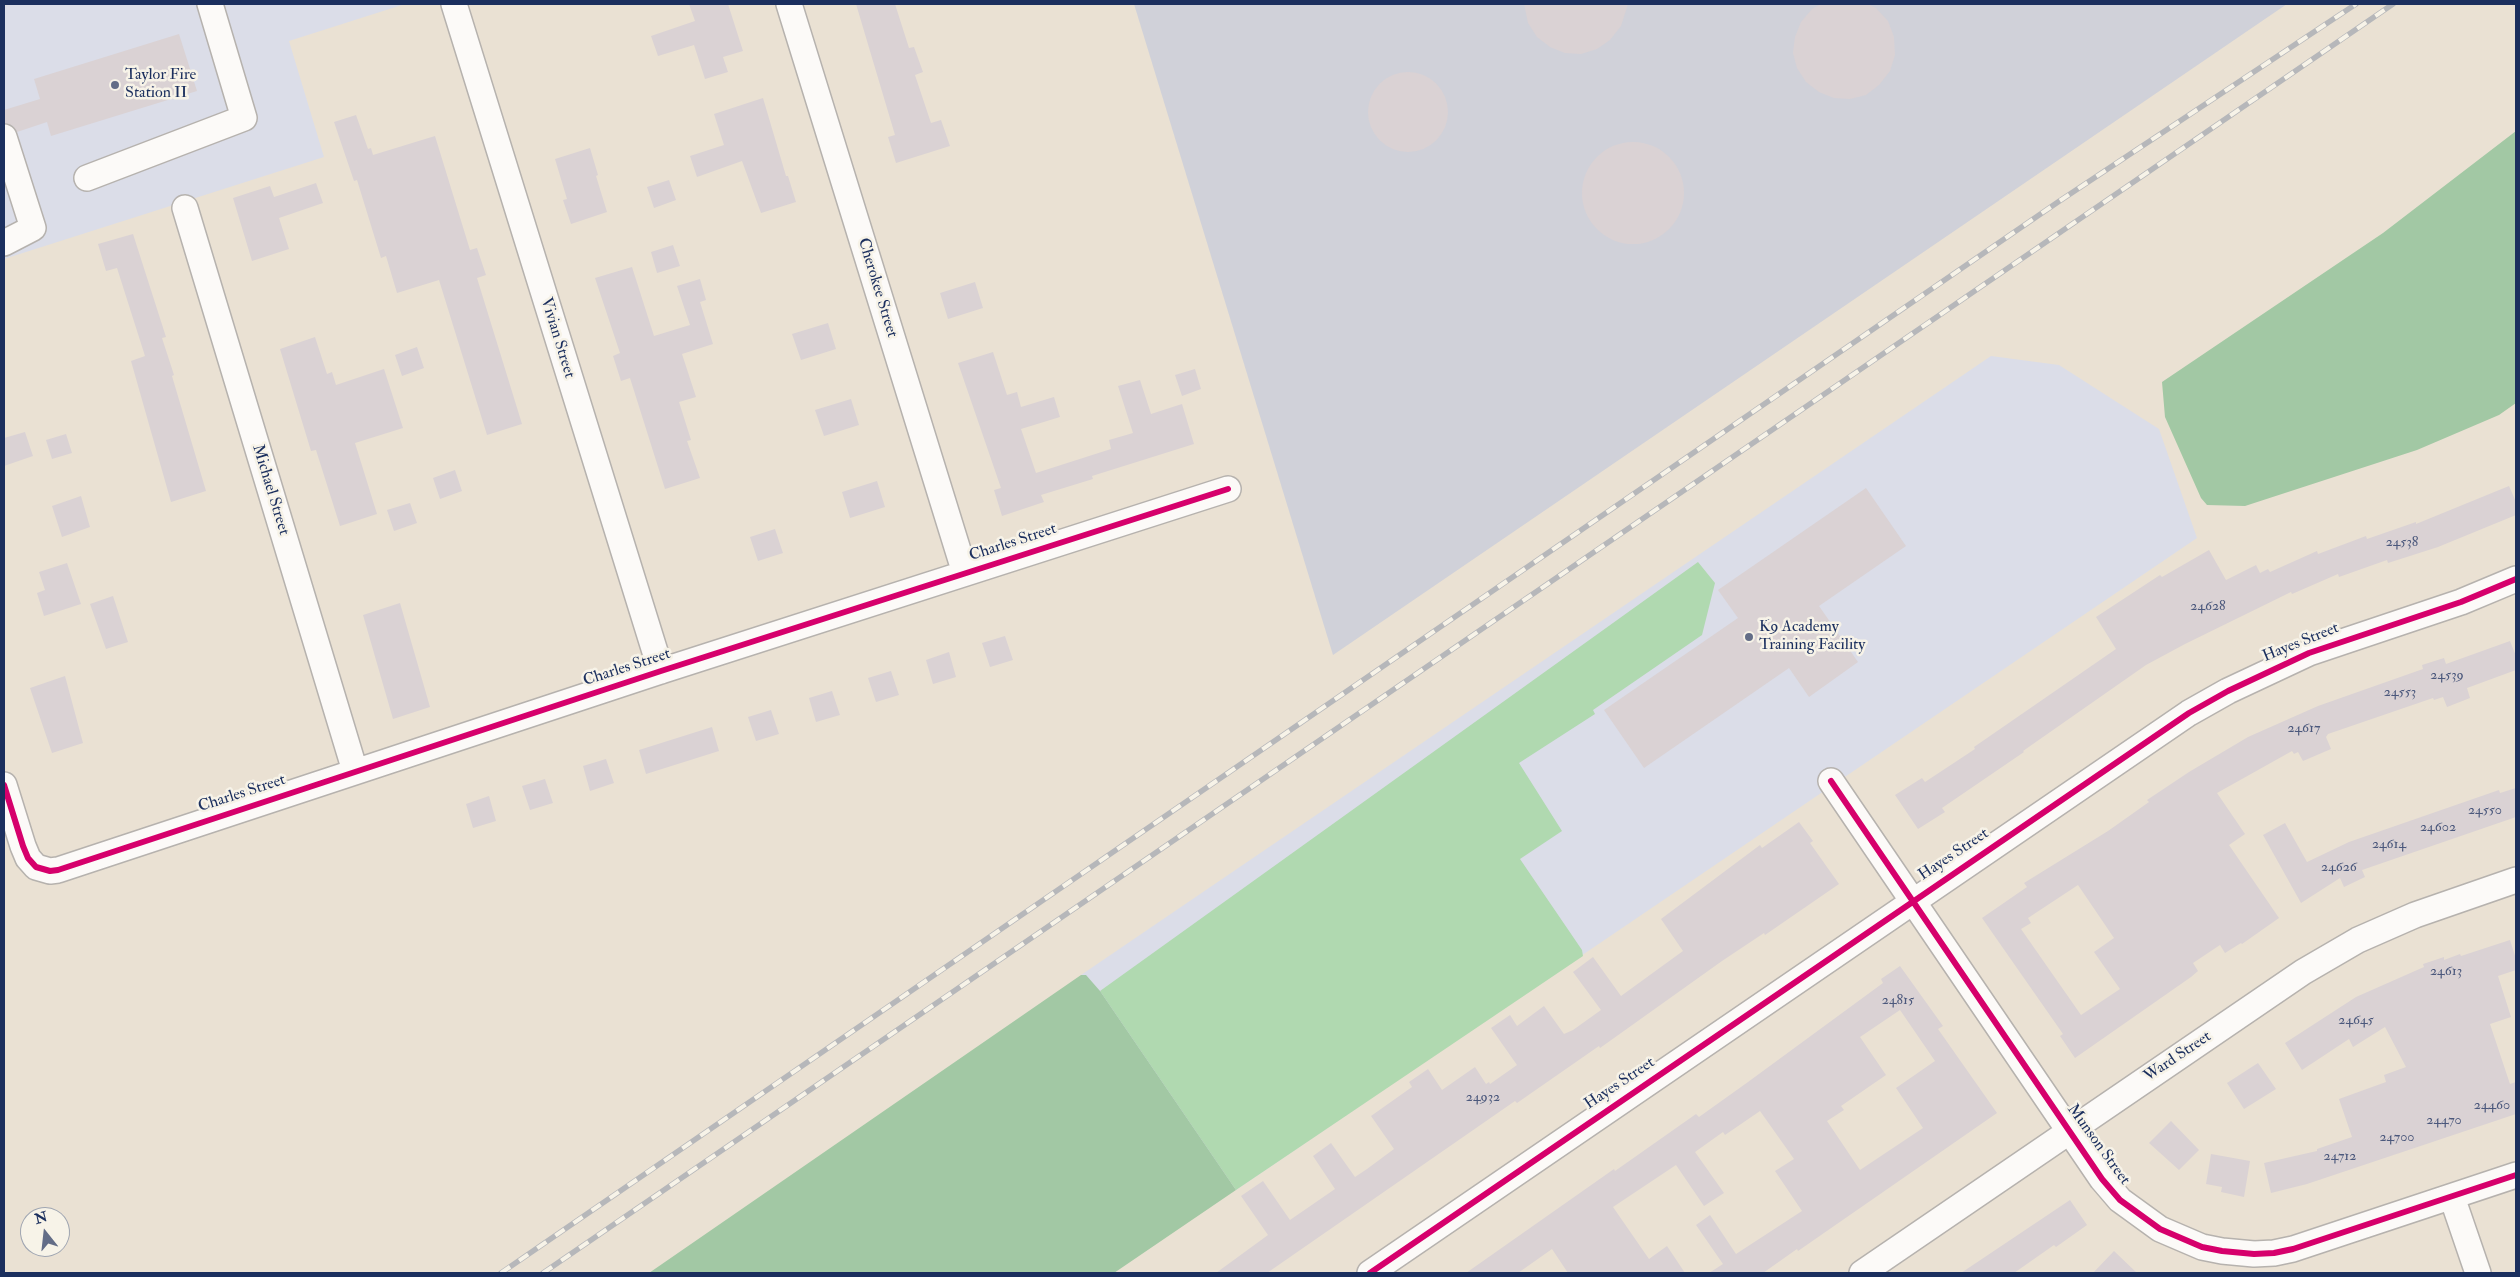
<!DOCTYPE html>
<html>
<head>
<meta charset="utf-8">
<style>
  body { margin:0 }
  #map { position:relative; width:2520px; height:1277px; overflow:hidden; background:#eae1d3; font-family:"IM FELL Double Pica",serif }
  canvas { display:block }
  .frame { position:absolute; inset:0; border:5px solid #1b2f5e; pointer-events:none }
  .north { position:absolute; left:20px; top:1207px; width:50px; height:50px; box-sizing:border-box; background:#f7f3e8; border:1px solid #9fa5b1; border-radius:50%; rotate:344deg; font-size:14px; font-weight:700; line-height:20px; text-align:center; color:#1b2f5e }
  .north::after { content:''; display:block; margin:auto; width:18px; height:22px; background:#636d87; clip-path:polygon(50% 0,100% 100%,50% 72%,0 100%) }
</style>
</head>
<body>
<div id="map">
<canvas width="2520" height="1277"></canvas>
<div class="frame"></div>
<div class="north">N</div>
</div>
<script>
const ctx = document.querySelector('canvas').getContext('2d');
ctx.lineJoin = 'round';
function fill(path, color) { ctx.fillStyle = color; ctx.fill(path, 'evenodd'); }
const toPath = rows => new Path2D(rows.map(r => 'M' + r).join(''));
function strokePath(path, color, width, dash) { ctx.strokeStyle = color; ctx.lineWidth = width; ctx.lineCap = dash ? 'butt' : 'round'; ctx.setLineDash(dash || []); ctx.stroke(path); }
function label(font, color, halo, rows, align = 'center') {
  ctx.font = font + ' "IM FELL Double Pica",serif'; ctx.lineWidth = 5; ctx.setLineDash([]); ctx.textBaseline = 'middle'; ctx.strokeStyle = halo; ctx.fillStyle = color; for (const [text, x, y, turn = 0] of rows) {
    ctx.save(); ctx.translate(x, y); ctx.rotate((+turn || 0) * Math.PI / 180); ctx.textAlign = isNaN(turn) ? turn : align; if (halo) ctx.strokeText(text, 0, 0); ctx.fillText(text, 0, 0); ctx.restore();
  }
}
fill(toPath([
  [11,4,405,4,289,41,324,157,4,259,4,6],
  [1991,356,2059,365,2159,429,2197,538,1236,1190,1081,975]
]), '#dbdde8');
fill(toPath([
  [1134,4,2287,4,1333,655]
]), '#d0d1d9');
fill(toPath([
  [1698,562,1715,583,1702,635,1593,710,1595,714,1519,763,1562,831,1520,859,1582,950,1583,956,1236,1190,1100,991]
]), '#b0d9b0');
fill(toPath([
  [2516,131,2516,403,2499,415,2417,450,2245,506,2207,505,2201,498,2165,417,2162,382,2383,233],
  [1081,975,1086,975,1100,991,1236,1190,1114,1273,649,1273]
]), '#a2c8a4');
fill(toPath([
  [689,4,728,4,743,51,723,57,728,72,705,79,694,45,658,56,651,36,695,21],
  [856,4,895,4,909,48,914,47,923,72,915,75,931,123,941,120,950,146,896,163,888,137,895,135],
  [1524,4,1628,4,1621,26,1610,40,1597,49,1581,54,1565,53,1550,47,1537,37,1528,23],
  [1821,4,1868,4,1876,8,1888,21,1894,37,1895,55,1890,71,1879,85,1866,95,1850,99,1834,98,1819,92,1806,82,1797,68,1793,53,1795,37,1801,22,1812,9],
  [179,34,197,91,51,136,47,122,17,132,13,126,4,123,4,110,40,99,34,79],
  '1368 112a40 40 0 1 1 80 0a40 40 0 1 1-80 0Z',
  [763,98,786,176,788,176,796,202,761,213,742,161,697,177,690,156,724,145,714,114],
  [356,115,368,149,371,148,373,155,435,136,470,250,477,248,486,275,477,278,522,424,487,435,439,280,397,293,386,256,381,258,357,180,354,181,334,122],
  '1582 193a51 51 0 1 1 102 0a51 51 0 1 1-102 0Z',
  [590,148,598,175,596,176,607,212,571,224,563,200,567,199,555,159],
  [669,180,676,200,654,208,647,187],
  [316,183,323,203,279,218,289,249,252,261,233,198,270,186,274,197],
  [133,234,166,337,162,338,174,375,172,376,206,491,171,502,131,361,145,356,117,268,106,271,98,244],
  [673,245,680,266,657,273,651,252],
  [632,267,654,336,690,325,677,286,700,279,706,300,700,302,713,344,682,354,696,397,679,402,691,440,687,441,700,478,665,489,630,378,621,381,613,356,620,353,595,278],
  [975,282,983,308,948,319,940,293],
  [828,323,836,349,801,360,792,334],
  [315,337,327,374,332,372,336,385,384,369,403,428,355,443,377,514,340,526,316,450,311,451,280,349],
  [417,347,424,368,402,376,395,355],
  [993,352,1007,395,1017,392,1021,407,1054,397,1060,417,1021,429,1036,473,1111,449,1109,440,1133,433,1118,386,1140,380,1151,414,1182,404,1194,444,1092,476,1093,479,1041,495,1044,502,1002,516,994,490,1001,488,958,363],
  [1195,369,1201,389,1182,396,1175,375],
  [851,399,859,425,824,436,815,410],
  [25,432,33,456,4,466,4,438],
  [66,434,72,453,52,459,46,440],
  [455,470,462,491,440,499,433,478],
  [877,481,885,507,850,518,842,492],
  [2509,486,2516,502,2516,515,2438,547,2388,563,2387,560,2339,577,2338,574,2292,594,2291,592,2185,644,2146,665,2023,751,2024,752,1942,808,1945,812,1918,829,1895,795,1922,778,1925,782,1975,749,1974,747,2116,649,2096,617,2160,575,2162,577,2209,550,2226,580,2256,565,2260,573,2268,569,2270,572,2317,551,2318,554,2366,536,2367,539,2416,522,2416,524],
  [1866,488,1906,546,1819,606,1858,662,1809,697,1789,668,1644,768,1604,710,1738,618,1718,590],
  [81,496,90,527,62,537,52,506],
  [410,503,417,523,394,531,387,510],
  [775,529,783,553,758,561,750,537],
  [67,563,81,604,44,616,37,593,45,590,39,572],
  [113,596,128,642,106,649,90,604],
  [400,603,430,707,393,719,363,615],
  [1005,636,1013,660,990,667,982,643],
  [2510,641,2516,656,2516,670,2467,688,2470,698,2447,707,2443,697,2434,700,2433,698,2328,734,2326,737,2331,749,2303,761,2298,752,2294,754,2292,751,2217,793,2245,834,2229,845,2279,918,2242,944,2241,943,2225,953,2220,945,2193,963,2198,971,2191,977,2075,1058,2060,1036,2063,1034,1982,918,2027,887,2024,883,2108,831,2149,802,2147,800,2189,772,2248,737,2318,706,2423,669,2422,665,2444,658,2446,664],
  [2078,885,2114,938,2094,952,2120,989,2081,1015,2021,929,2031,923,2028,918],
  [949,652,956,677,933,684,926,660],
  [891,671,899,695,876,702,868,678],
  [65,676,83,743,52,753,30,688],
  [832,691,840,715,816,722,809,698],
  [771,710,779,734,756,741,748,717],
  [712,727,719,751,646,774,639,750],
  [606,759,614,783,590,791,583,766],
  [545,779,553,803,530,810,522,786],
  [2516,788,2516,817,2362,870,2365,877,2344,887,2340,878,2301,903,2263,835,2285,823,2307,862,2349,842,2499,790,2500,793],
  [489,796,496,821,473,828,466,804],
  [1799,822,1813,841,1810,843,1839,884,1765,935,1764,933,1722,961,1600,1048,1599,1046,1517,1103,1515,1101,1267,1273,1216,1273,1268,1235,1241,1196,1263,1181,1290,1220,1335,1189,1313,1156,1331,1143,1355,1177,1367,1169,1394,1149,1371,1116,1412,1087,1409,1082,1428,1069,1442,1090,1475,1067,1486,1084,1489,1082,1490,1084,1517,1065,1491,1028,1510,1015,1517,1026,1544,1006,1564,1034,1573,1030,1601,1010,1573,972,1593,957,1621,996,1683,951,1661,919,1760,845,1762,848],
  [2510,940,2516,959,2516,970,2498,976,2511,1017,2490,1024,2510,1084,2516,1082,2516,1114,2307,1184,2271,1193,2264,1163,2317,1151,2317,1149,2352,1137,2339,1099,2386,1082,2384,1075,2406,1067,2385,1027,2353,1047,2349,1039,2302,1070,2285,1043,2356,997,2424,967,2423,964,2444,957,2444,960,2460,954,2461,956],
  [1900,966,1943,1026,1938,1029,1997,1113,1798,1251,1797,1249,1763,1273,1709,1273,1723,1264,1696,1225,1710,1215,1736,1254,1802,1211,1775,1171,1794,1159,1760,1111,1725,1135,1723,1132,1695,1152,1724,1193,1704,1206,1676,1165,1613,1207,1649,1259,1667,1246,1685,1273,1568,1273,1552,1249,1518,1273,1466,1273,1614,1169,1615,1171,1696,1114,1699,1117,1748,1082,1883,983,1881,979],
  [1900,1010,1935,1061,1896,1088,1923,1128,1860,1170,1827,1121,1844,1110,1841,1106,1886,1075,1860,1037],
  [2258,1063,2276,1089,2244,1109,2227,1083],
  [2171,1121,2199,1150,2179,1170,2149,1143],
  [2211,1154,2250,1161,2244,1197,2221,1192,2222,1187,2206,1184],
  [2070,1200,2087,1225,2056,1247,2054,1245,2014,1273,1961,1273],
  [2114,1251,2137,1273,2093,1273]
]), '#dad2d4');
const minor = toPath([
  [454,4,661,671],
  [789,4,965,573],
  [4,137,33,228,4,243],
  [87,178,244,118,210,4],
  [185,208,355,771],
  [1831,781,2102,1179,2120,1200,2160,1229,2202,1247,2222,1251,2254,1254,2274,1253,2293,1249,2516,1175],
  [4,785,23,846,28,858,36,867,50,871,58,870,661,671,1228,489],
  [2452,1197,2478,1273],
  [1370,1273,2189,713,2228,691,2309,653,2461,602,2516,579],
  [1862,1273,2303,972,2358,940,2415,915,2516,880]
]);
strokePath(minor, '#b6b2ae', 28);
strokePath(minor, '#fcfaf8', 25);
const rail = toPath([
  [501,1273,2058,202,2356,4],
  [543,1273,2393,4]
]);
strokePath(rail, '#b6b7ba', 5.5);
strokePath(rail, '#f7f3e8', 4, [11]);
strokePath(toPath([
  [1831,781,2102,1179,2120,1200,2160,1229,2202,1247,2222,1251,2254,1254,2274,1253,2293,1249,2516,1175],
  [4,785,23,846,28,858,36,867,50,871,58,870,661,671,1228,489],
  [1370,1273,2189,713,2228,691,2309,653,2461,602,2516,579]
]), '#d6006c', 6);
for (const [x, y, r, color] of [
  [115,85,5,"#636d87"],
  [1749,637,5,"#636d87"]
]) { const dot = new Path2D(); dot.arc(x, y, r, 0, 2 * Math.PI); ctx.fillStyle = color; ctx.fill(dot); strokePath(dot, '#f7f3e8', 2); }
label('14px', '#4b587c', null, [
  ["24538",2402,543],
  ["24628",2208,607],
  ["24539",2447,676],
  ["24553",2400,693],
  ["24617",2304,729],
  ["24550",2485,811],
  ["24602",2438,828],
  ["24614",2389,845],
  ["24626",2339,868],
  ["24613",2446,972],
  ["24815",1898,1001],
  ["24645",2356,1021],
  ["24932",1483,1098],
  ["24460",2492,1106],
  ["24470",2444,1121],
  ["24700",2397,1138],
  ["24712",2340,1157]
]);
label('16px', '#1b2f5e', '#f7f3e8', [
  ["Taylor Fire",125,76],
  ["Station II",125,94],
  ["K9 Academy",1759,628],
  ["Training Facility",1759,646]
], 'left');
label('16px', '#1b2f5e', '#f7f3e8', [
  ["Cherokee Street",877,288,73],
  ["Vivian Street",557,338,73],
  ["Michael Street",270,490,73],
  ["Charles Street",1013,543,-18],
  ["Hayes Street",2301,643,-22],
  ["Charles Street",627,668,-18],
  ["Charles Street",242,794,-18],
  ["Hayes Street",1954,855,-34],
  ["Ward Street",2178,1057,-34],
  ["Hayes Street",1620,1084,-34],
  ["Munson Street",2098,1145,54]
]);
</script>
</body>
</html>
